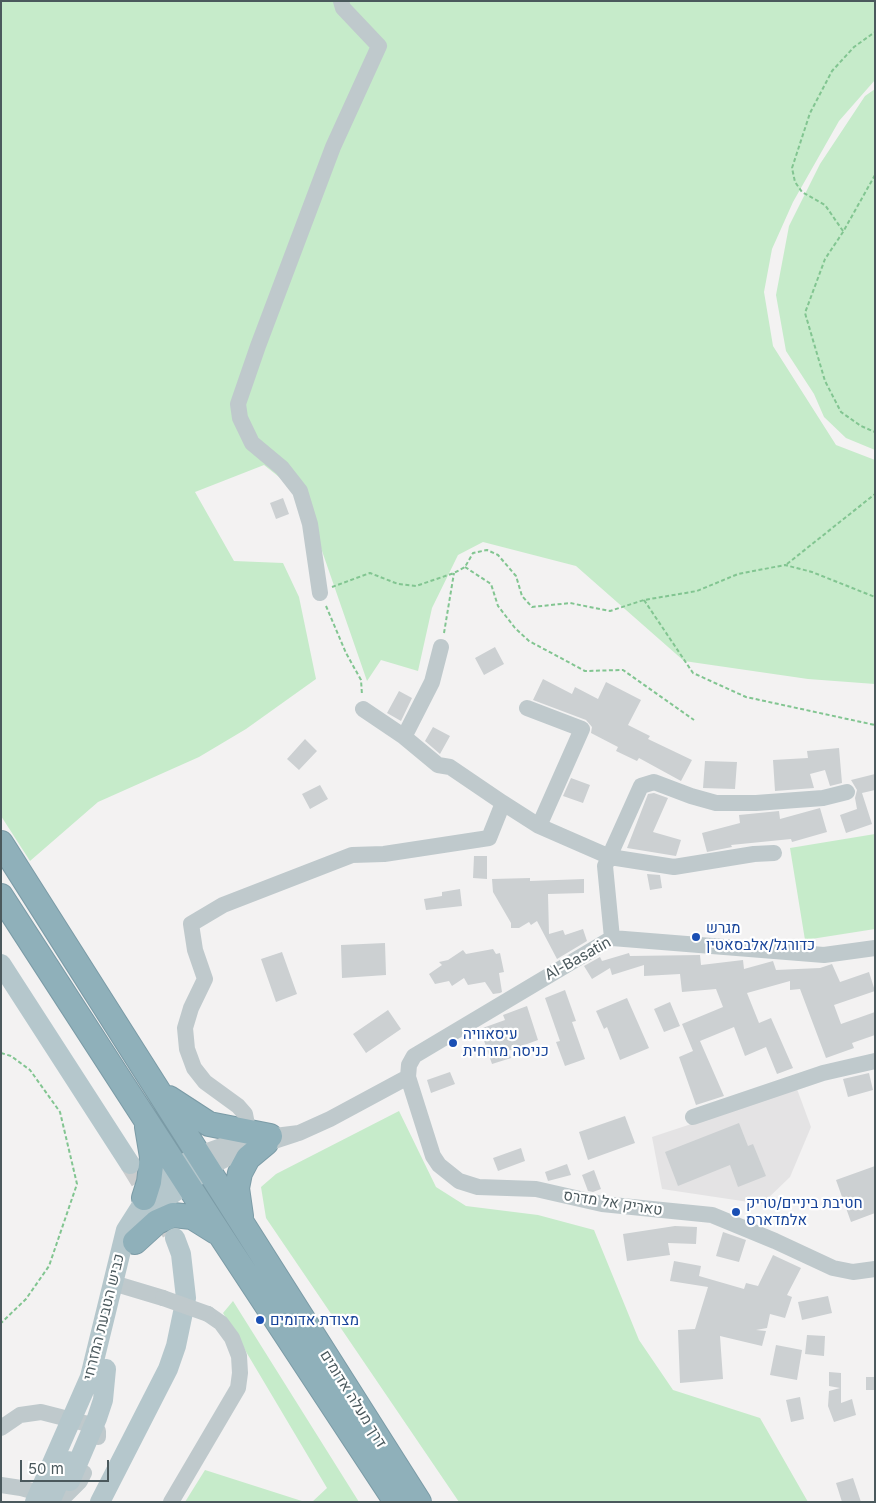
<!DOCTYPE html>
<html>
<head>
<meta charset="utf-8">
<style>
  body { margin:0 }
  #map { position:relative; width:876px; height:1503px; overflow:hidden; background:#f3f2f2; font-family:Inter,sans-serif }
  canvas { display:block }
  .frame { position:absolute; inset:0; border:2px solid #4b595d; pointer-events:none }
  .scale { position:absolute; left:20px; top:1460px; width:89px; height:22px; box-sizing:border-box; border:2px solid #4b595d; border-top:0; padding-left:6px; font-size:15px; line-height:18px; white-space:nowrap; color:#4b595d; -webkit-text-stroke:4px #fff; paint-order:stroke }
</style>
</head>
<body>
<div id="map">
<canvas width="876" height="1503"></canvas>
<div class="frame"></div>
<div class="scale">50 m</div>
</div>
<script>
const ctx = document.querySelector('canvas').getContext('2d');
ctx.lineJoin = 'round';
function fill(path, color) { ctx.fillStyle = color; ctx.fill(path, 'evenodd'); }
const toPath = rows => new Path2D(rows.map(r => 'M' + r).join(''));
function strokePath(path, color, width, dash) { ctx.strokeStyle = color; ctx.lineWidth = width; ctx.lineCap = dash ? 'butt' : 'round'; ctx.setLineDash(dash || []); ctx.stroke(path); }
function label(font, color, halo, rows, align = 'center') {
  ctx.font = font + ' Inter,Heebo,sans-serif'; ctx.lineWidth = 4.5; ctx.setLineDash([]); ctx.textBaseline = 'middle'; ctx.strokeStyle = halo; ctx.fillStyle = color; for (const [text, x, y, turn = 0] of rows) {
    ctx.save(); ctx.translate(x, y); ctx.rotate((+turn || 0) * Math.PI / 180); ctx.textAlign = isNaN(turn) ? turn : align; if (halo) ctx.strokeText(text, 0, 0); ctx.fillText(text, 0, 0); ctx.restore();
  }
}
fill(toPath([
  [797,1089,811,1127,790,1177,762,1204,662,1189,652,1137]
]), '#e4e3e4');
fill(toPath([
  [1,1,875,1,875,80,839,121,793,202,772,249,764,292,773,346,836,445,875,460,875,684,808,679,684,661,576,566,483,542,458,555,432,608,418,671,381,660,367,681,303,496,264,465,195,492,234,561,283,563,299,597,316,679,246,729,199,757,98,802,30,861,1,816],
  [875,89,875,450,846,438,824,417,814,394,786,351,776,295,789,226,820,164,865,96],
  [875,834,875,929,805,940,790,848],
  [399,1111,436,1187,466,1206,538,1215,594,1230,639,1340,673,1390,760,1418,808,1502,459,1502,266,1218,261,1187,276,1174],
  [233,1301,359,1502,312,1502,327,1488,223,1313],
  [205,1470,305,1502,185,1502]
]), '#c6ebca');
fill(toPath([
  [283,498,289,514,276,519,270,503],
  [495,647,504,664,484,675,475,658],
  [543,679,572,694,575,687,598,699,606,682,641,700,628,725,650,736,648,739,692,760,681,781,639,758,637,761,616,751,618,747,591,733,592,727,586,720,533,700],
  [399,691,412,698,401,721,387,713],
  [433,727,450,736,440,754,425,741],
  [305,739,317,751,299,770,287,759],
  [839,748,842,783,830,786,825,770,810,774,814,788,775,791,773,760,808,758,807,751],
  [705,761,737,762,735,789,703,788],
  [875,774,875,790,862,793,872,824,846,833,840,815,857,809,855,798,857,790,851,780],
  [571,778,590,785,583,803,563,796],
  [320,785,328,799,310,809,302,794],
  [654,793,668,798,653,832,681,840,676,856,627,848,648,794],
  [820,808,827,832,792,842,791,839,731,845,732,847,707,852,702,833,740,823,739,815,779,811,780,819],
  [474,856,487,856,487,879,473,878],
  [647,874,660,875,662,888,650,890],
  [530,878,530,881,584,879,584,893,548,894,549,934,563,930,565,935,583,929,587,941,557,959,537,921,531,925,529,922,519,928,511,928,511,923,493,892,492,879],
  [460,889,462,906,426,910,424,899,442,896,442,892],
  [385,943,386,975,342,978,341,945],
  [493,949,496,954,500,953,504,972,499,973,502,992,500,993,493,994,485,982,468,985,464,978,452,986,449,981,435,984,429,974,442,965,439,962,448,960,463,950,466,954],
  [282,952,297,994,276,1002,261,959],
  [629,953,630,956,700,955,701,965,743,960,744,969,773,961,776,970,820,968,832,964,840,982,869,972,875,991,834,1005,841,1024,875,1012,875,1035,852,1043,854,1048,826,1058,800,989,790,990,790,981,747,993,759,1023,771,1018,793,1068,777,1074,766,1047,745,1056,734,1027,700,1041,724,1096,696,1105,679,1057,693,1051,682,1024,723,1007,716,989,682,992,680,974,644,976,644,965,612,975,610,968,592,979,584,966,600,957,602,961],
  [565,990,576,1021,572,1022,585,1059,565,1066,556,1042,560,1041,545,998],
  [627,998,649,1048,620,1060,607,1027,604,1029,596,1011],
  [670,1002,680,1026,664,1032,654,1009],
  [527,1006,538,1040,508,1051,511,1058,492,1064,480,1029,505,1020,503,1015],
  [388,1010,401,1029,366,1053,353,1034],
  [450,1072,455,1084,431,1093,427,1080],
  [869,1073,873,1090,848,1097,843,1079],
  [625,1116,635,1143,588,1160,579,1132],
  [739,1123,748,1146,753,1144,766,1176,738,1187,730,1165,678,1186,665,1152],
  [521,1148,525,1161,498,1171,493,1158],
  [567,1164,571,1175,548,1181,545,1172],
  [875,1166,875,1213,851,1222,836,1180],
  [594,1170,601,1189,593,1192,588,1191,582,1175],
  [675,1226,697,1227,696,1244,668,1243,670,1255,627,1261,623,1234],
  [723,1232,746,1240,739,1262,716,1256],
  [773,1255,801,1268,787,1295,792,1297,785,1318,770,1314,767,1328,756,1330,766,1331,762,1346,720,1336,723,1379,680,1383,678,1330,695,1329,708,1287,670,1281,674,1261,701,1266,699,1276,744,1289,746,1283,758,1286],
  [828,1296,832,1313,802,1320,798,1302],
  [807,1335,825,1336,824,1356,805,1354],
  [776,1345,802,1350,797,1380,770,1375],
  [829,1372,841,1373,841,1403,852,1399,856,1415,834,1422,828,1406,829,1391,840,1388,829,1386],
  [866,1377,875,1377,875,1390,866,1390],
  [800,1397,804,1419,791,1422,786,1400],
  [853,1478,861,1502,842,1502,836,1483]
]), '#ccd0d2');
strokePath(toPath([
  [130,1164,175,1238]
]), '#c9cccd', 20, [20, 10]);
const highway = toPath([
  [1,843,419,1502],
  [1,896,221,1236,396,1502],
  [169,1098,209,1124,270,1136],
  [144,1198,149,1182,152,1157,147,1127],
  [241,1216,237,1188,240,1173,248,1158,266,1143],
  [135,1242,157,1222,173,1215,192,1217,216,1232]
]);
strokePath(highway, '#7b9ba6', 26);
strokePath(toPath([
  [875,175,843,232,825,259,805,313,825,381,841,412,861,426,875,432],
  [843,231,825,205,802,192,795,182,792,168,810,113,832,71,854,47,875,32],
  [787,564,875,494],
  [465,567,491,584,498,606,515,628,529,641,585,671,623,670,694,720],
  [332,587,370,573,398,584,416,586,454,573,465,567,473,553,487,550,498,555,516,576,522,596,532,607,570,603,610,611,644,600,697,591,738,574,785,565,812,572,875,597],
  [644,600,693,673,746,697,875,725],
  [326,606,346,653,361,680,362,695],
  [444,633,454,573],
  [1,1053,11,1056,30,1070,60,1112,77,1184,49,1266,26,1299,1,1323]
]), '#82c591', 2, [4, 2.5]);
strokePath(toPath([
  [320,593,310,524,300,491,282,468,252,443,240,418,238,404,258,346,333,147,379,46,343,8,341,1],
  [527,708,582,729,539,826],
  [363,709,403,736,438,765,450,767,503,803],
  [404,737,432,682,441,647],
  [612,938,605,866,641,786,654,782,691,796,716,803,756,803,823,798,847,792],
  [875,948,824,955,612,938,414,1056,409,1065,408,1077,433,1156,439,1165,459,1181,478,1187,536,1189,602,1204,712,1215,775,1241,833,1268,853,1272,875,1269],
  [693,1117,823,1073,875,1061],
  [299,1133,330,1119,408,1077],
  [250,1140,245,1114,238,1106,205,1082,194,1068,187,1049,185,1028,191,1008,205,979,195,950,191,924,223,905,352,855,384,854,489,838,503,803,539,826,610,857,674,867,754,854,774,853],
  [199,1154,235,1141,299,1133,238,1153,208,1168],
  [113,1283,163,1298],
  [1,1428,20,1415,41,1412,84,1423,94,1426,98,1431,98,1437],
  [1,1485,21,1488,50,1496],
  [66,1495,80,1481,84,1473],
  [171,1502,238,1388,240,1373,239,1356,232,1338,221,1323,208,1314]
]), '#bfc9cc', 16);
strokePath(toPath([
  [1,964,130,1164],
  [144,1223,159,1203,208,1168],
  [70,1481,97,1418,103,1400,106,1369],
  [35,1502,90,1377,126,1230,154,1186,189,1161],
  [50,1502,68,1461],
  [100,1502,168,1369,176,1346,186,1298,181,1254,175,1238]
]), '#b5c7cc', 20);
strokePath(highway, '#8fb0ba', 24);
strokePath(toPath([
  [163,1298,208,1314]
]), '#bfc9cc', 16);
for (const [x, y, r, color] of [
  [696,937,5,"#1a4fb4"],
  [453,1043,5,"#1a4fb4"],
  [736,1212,5,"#1a4fb4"],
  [260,1320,5,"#1a4fb4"]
]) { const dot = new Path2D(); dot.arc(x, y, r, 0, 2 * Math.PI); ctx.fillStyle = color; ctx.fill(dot); strokePath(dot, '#fff', 2); }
label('15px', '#164399', '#fff', [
  ["מגרש",706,928],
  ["כדורגל/אלבסאטין",706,945],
  ["עיסאוויה",463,1034],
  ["כניסה מזרחית",463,1051],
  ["חטיבת ביניים/טריק",746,1203],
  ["אלמדארס",746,1220],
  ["מצודת אדומים",270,1320]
], 'left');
label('15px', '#4b595d', '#fff', [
  ["Al-Basatin",578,959,-29],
  ["טאריק אל מדרס",613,1203,9],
  ["כביש הטבעת המזרחי",104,1317,-76],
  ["דרך מעלה אדומים",353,1399,58]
]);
</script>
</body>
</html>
